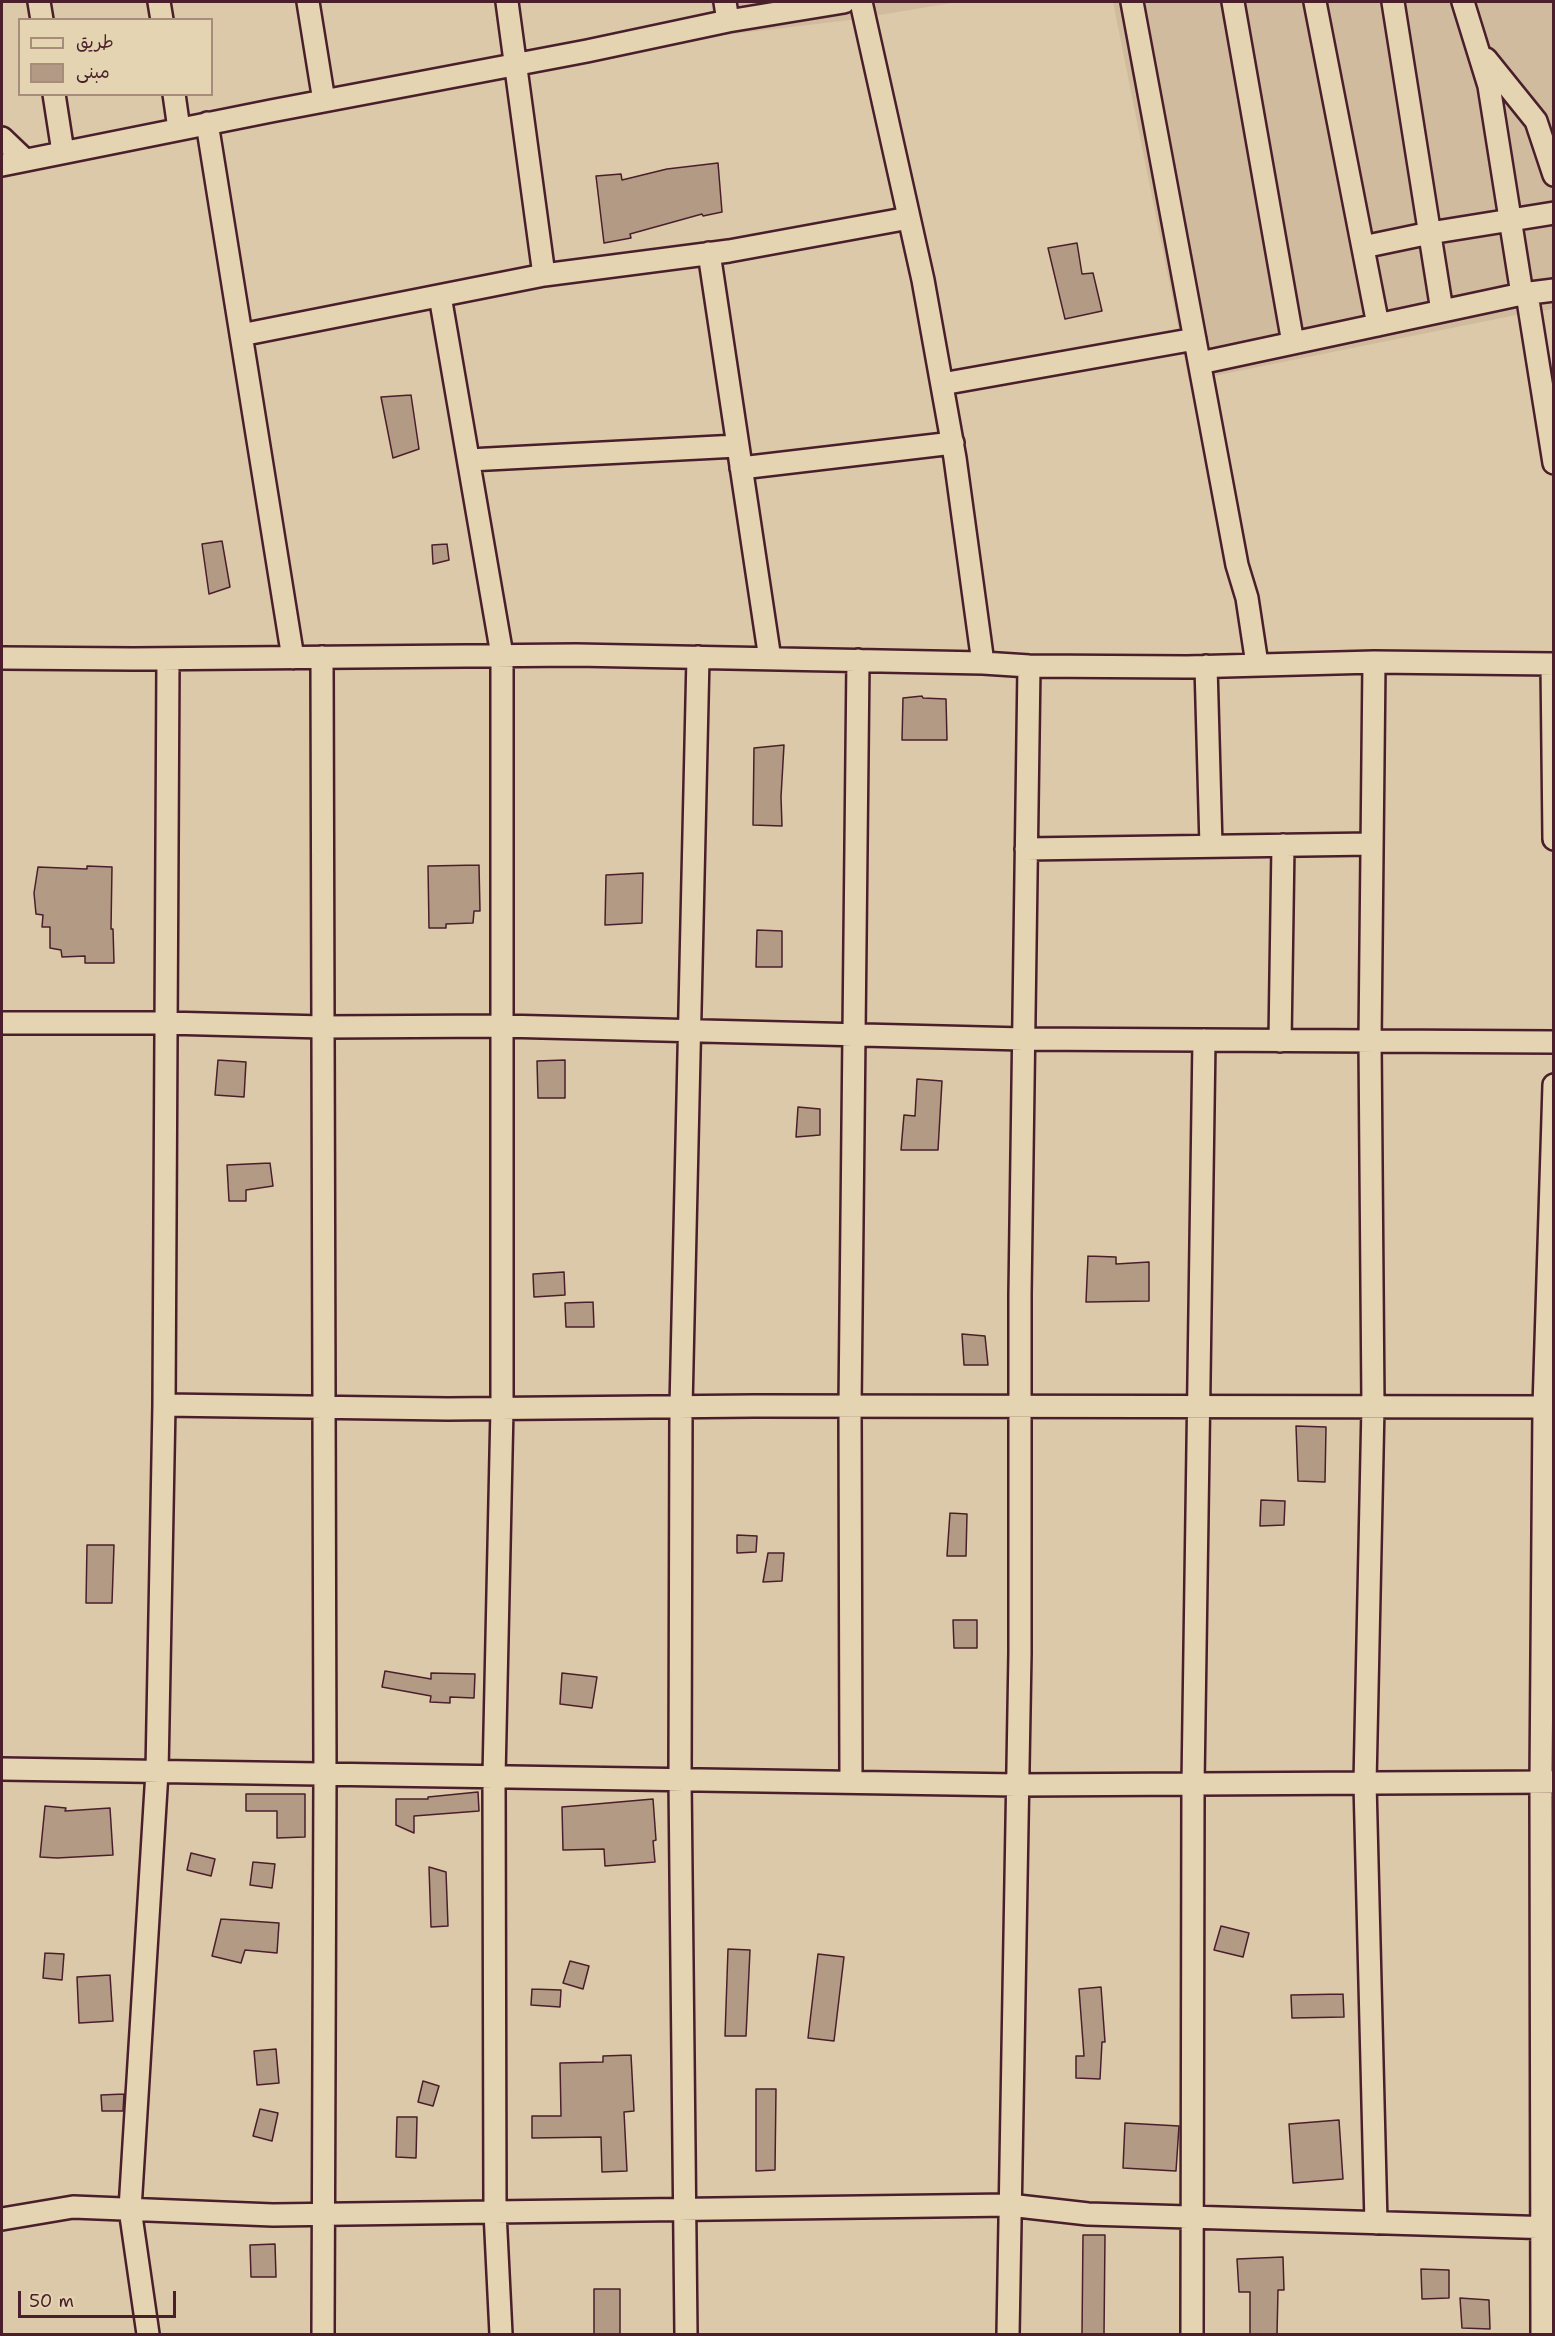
<!DOCTYPE html>
<html>
<head>
<meta charset="utf-8">
<style>
  body { margin:0 }
  #map { position:relative; width:1555px; height:2336px; overflow:hidden; background:#dcc9a9; font-family:"Shantell Sans","Playpen Sans Arabic",sans-serif }
  canvas { display:block }
  .frame { position:absolute; inset:0; border:3px solid #4a1f2b; pointer-events:none }
  .legend { position:absolute; left:18px; top:18px; width:195px; height:78px; box-sizing:border-box; background:#e5d4b1; border:2px solid #a78c7b; margin:0; padding:8px 10px; list-style:none; font-size:18px; color:#4a1f2b }
  .legend li { display:flex; align-items:center; gap:12px; height:30px }
  .legend b { width:30px; border:2px solid #a78c7b }
  .scale { position:absolute; left:18px; top:2291px; width:158px; height:27px; box-sizing:border-box; border:3px solid #4a1f2b; border-top:0; padding-left:8px; font-size:18px; line-height:21px; white-space:nowrap; color:#4a1f2b; -webkit-text-stroke:4px #e5d4b1; paint-order:stroke }
</style>
</head>
<body>
<div id="map">
<canvas width="1555" height="2336"></canvas>
<div class="frame"></div>
<ul class="legend">
<li><b style="height:8px;background:#e5d4b1"></b>طريق</li>
<li><b style="height:16px;background:#b39a85"></b>مبنى</li>
</ul>
<div class="scale">50 m</div>
</div>
<script>
const ctx = document.querySelector('canvas').getContext('2d');
ctx.lineJoin = 'round';
function fill(path, color) { ctx.fillStyle = color; ctx.fill(path, 'evenodd'); }
const toPath = rows => new Path2D(rows.map(r => 'M' + r).join(''));
function strokePath(path, color, width, dash) { ctx.strokeStyle = color; ctx.lineWidth = width; ctx.lineCap = dash ? 'butt' : 'round'; ctx.setLineDash(dash || []); ctx.stroke(path); }
fill(toPath([
  [711,2,957,2,850,20,716,36],
  [1113,2,1553,2,1553,309,1516,315,1189,381]
]), '#d0bb9e');
const building = toPath([
  [718,163,722,212,703,216,702,214,630,234,631,238,604,243,596,176,621,174,622,180,667,169,718,163],
  [1077,243,1082,274,1093,273,1102,311,1065,319,1048,248,1077,243],
  [411,395,419,449,393,458,381,397,411,395],
  [222,541,230,587,209,594,202,544,222,541],
  [447,544,449,560,433,564,432,545,447,544],
  [922,696,923,698,946,699,947,740,902,740,903,698,922,696],
  [784,745,781,797,782,826,753,825,754,748,784,745],
  [479,865,480,911,474,911,473,923,446,924,446,928,429,928,428,866,479,865],
  [87,866,112,867,111,929,113,929,114,963,85,963,85,956,62,957,61,950,50,948,50,927,42,927,43,915,36,914,34,893,38,867,87,869,87,866],
  [643,873,642,923,605,925,606,875,643,873],
  [757,930,782,931,782,967,756,967,757,930],
  [218,1060,246,1062,244,1097,215,1095,218,1060],
  [565,1060,565,1098,538,1098,537,1061,565,1060],
  [917,1079,942,1081,938,1150,901,1150,904,1115,915,1116,917,1079],
  [798,1107,820,1109,820,1135,796,1137,798,1107],
  [270,1163,273,1186,246,1190,246,1201,229,1201,227,1165,270,1163],
  [1088,1256,1116,1257,1116,1264,1149,1262,1149,1301,1086,1302,1088,1256],
  [564,1272,565,1295,534,1297,533,1274,564,1272],
  [593,1302,594,1327,566,1327,565,1303,593,1302],
  [962,1334,985,1336,988,1365,964,1365,962,1334],
  [1296,1426,1326,1427,1325,1482,1298,1481,1296,1426],
  [1261,1500,1285,1501,1284,1525,1260,1526,1261,1500],
  [950,1513,967,1514,966,1556,947,1556,950,1513],
  [737,1535,757,1536,756,1552,737,1553,737,1535],
  [87,1545,114,1545,112,1603,86,1603,87,1545],
  [768,1553,784,1553,782,1581,763,1582,768,1553],
  [953,1620,977,1620,977,1648,954,1648,953,1620],
  [385,1671,431,1679,431,1673,475,1674,474,1698,450,1697,450,1703,430,1702,431,1696,382,1687,385,1671],
  [562,1673,597,1677,592,1708,560,1704,562,1673],
  [478,1792,479,1811,414,1816,414,1833,396,1825,396,1799,428,1799,428,1797,478,1792],
  [246,1794,305,1794,305,1837,277,1838,277,1811,246,1811,246,1794],
  [653,1799,656,1840,653,1841,655,1862,605,1866,604,1849,563,1850,562,1807,653,1799],
  [45,1806,66,1808,65,1811,110,1808,113,1855,57,1858,40,1857,45,1806],
  [191,1853,215,1859,211,1876,187,1870,191,1853],
  [253,1862,275,1864,272,1888,250,1885,253,1862],
  [429,1867,446,1872,448,1926,431,1927,429,1867],
  [221,1919,279,1923,277,1953,245,1950,241,1963,212,1956,221,1919],
  [1221,1926,1249,1933,1243,1957,1214,1950,1221,1926],
  [728,1949,750,1950,746,2036,725,2036,728,1949],
  [45,1953,64,1954,62,1980,43,1978,45,1953],
  [818,1954,844,1957,834,2041,808,2038,818,1954],
  [570,1961,589,1966,583,1989,563,1983,570,1961],
  [110,1975,113,2021,79,2023,77,1977,110,1975],
  [1101,1987,1105,2042,1102,2042,1100,2079,1076,2078,1076,2056,1084,2056,1079,1989,1101,1987],
  [532,1989,561,1990,560,2007,531,2005,532,1989],
  [1343,1994,1344,2017,1292,2018,1291,1995,1343,1994],
  [276,2049,279,2083,257,2085,254,2051,276,2049],
  [631,2055,634,2111,624,2112,627,2171,602,2172,601,2137,532,2138,532,2116,561,2116,560,2063,603,2062,603,2056,631,2055],
  [423,2081,439,2086,433,2106,418,2102,423,2081],
  [756,2089,776,2089,775,2170,756,2171,756,2089],
  [124,2094,123,2111,102,2111,101,2095,124,2094],
  [260,2109,278,2113,272,2141,253,2136,260,2109],
  [397,2117,417,2117,416,2158,396,2157,397,2117],
  [1339,2120,1343,2179,1293,2183,1289,2124,1339,2120],
  [1125,2123,1179,2126,1176,2171,1123,2168,1125,2123],
  [1083,2235,1105,2235,1104,2334,1082,2334,1083,2235],
  [275,2244,276,2277,251,2277,250,2245,275,2244],
  [1283,2257,1284,2290,1278,2290,1277,2334,1250,2334,1250,2292,1239,2292,1237,2259,1283,2257],
  [1421,2269,1449,2270,1449,2298,1422,2299,1421,2269],
  [594,2289,620,2289,620,2334,594,2334,594,2289],
  [1460,2298,1489,2300,1490,2329,1462,2328,1460,2298]
]);
fill(building, '#b39a85');
strokePath(building, '#4a1f2b', 1.5);
const minor = toPath([
  [39,2,42,20],
  [159,2,162,20],
  [308,2,324,101],
  [507,2,544,275],
  [725,2,728,21],
  [861,2,923,280,955,458,983,663],
  [1132,2,1237,565,1247,598,1257,664],
  [1233,2,1293,343],
  [1315,2,1378,325],
  [1393,2,1442,311],
  [1463,2,1489,86,1522,294],
  [1486,59,1536,121,1554,175],
  [54,94,63,152],
  [174,94,179,129],
  [207,123,293,658],
  [2,138,24,159],
  [2,165,271,111,587,51,728,21,844,2],
  [1363,247,1430,233,1554,213],
  [709,253,770,659],
  [1527,294,1554,463],
  [440,296,502,655,502,1408,494,1777,495,2212,501,2334],
  [241,335,544,275,729,251,909,218],
  [1200,363,1522,294,1554,290],
  [942,384,1195,339],
  [469,460,737,446],
  [741,468,953,443],
  [322,657,325,1774,323,2334],
  [2,658,133,659,576,655,983,663,1029,666,1187,667,1374,662,1554,664],
  [1374,662,1370,1041,1373,1406,1365,1783,1376,2223],
  [1552,664,1554,839],
  [1206,666,1211,846],
  [1026,849,1372,844],
  [2,1023,166,1023,323,1027,502,1026,1023,1039,1554,1042],
  [1280,1041,1283,845],
  [164,1405,448,1409,754,1406,1554,1407],
  [2,1769,1017,1785,1554,1782],
  [851,1782,850,1406,858,660],
  [2,2219,73,2207,273,2215,1009,2205,1088,2214,1554,2228],
  [148,2334,130,2209,157,1772,164,1405,168,659],
  [686,2334,680,1780,681,1407,698,657],
  [1008,2334,1020,1653,1020,1294,1029,666],
  [1192,2334,1193,1784,1204,1040],
  [1542,2334,1541,1782,1544,1407,1554,1085]
]);
strokePath(minor, '#4a1f2b', 26);
strokePath(minor, '#e5d4b1', 21);
</script>
</body>
</html>
